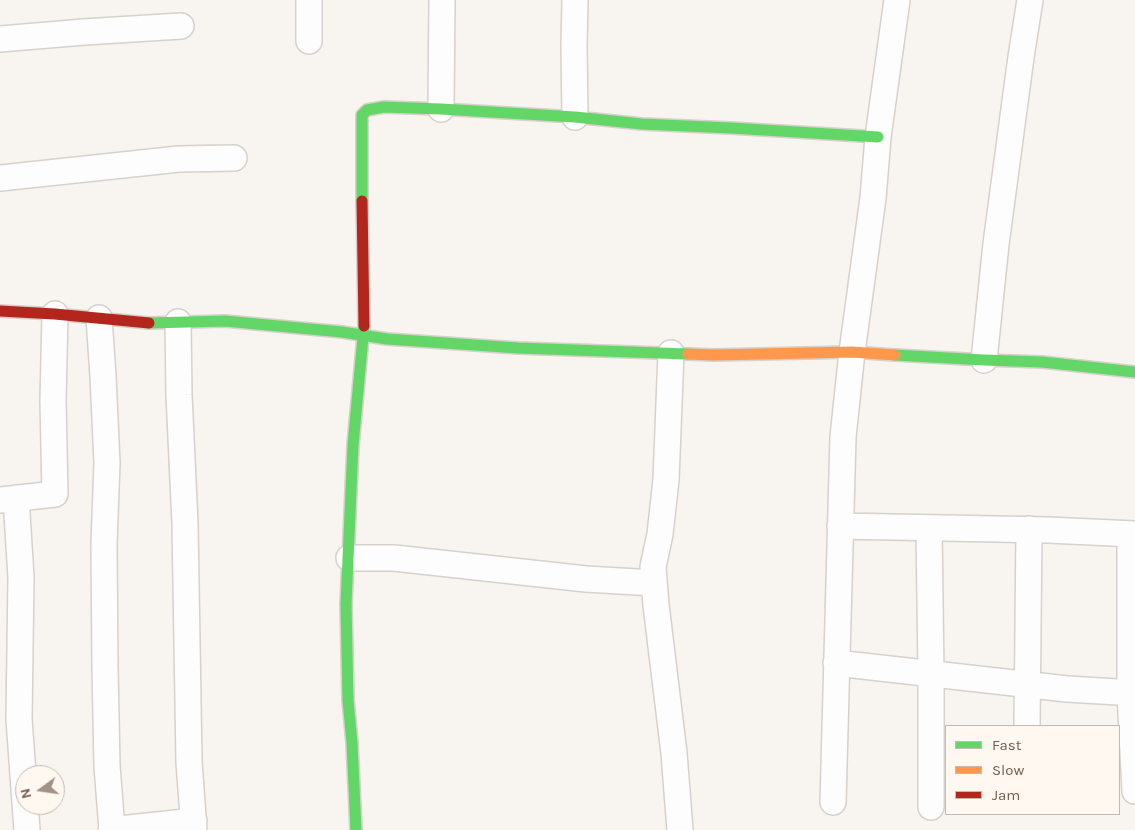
<!DOCTYPE html>
<html>
<head>
<meta charset="utf-8">
<style>
  body { margin:0 }
  #map { position:relative; width:1135px; height:830px; overflow:hidden; background:#f8f4ef; font-family:Karla,sans-serif }
  canvas { display:block }
  .legend { position:absolute; left:945px; top:725px; width:175px; height:90px; box-sizing:border-box; background:#fef8f1; border:1px solid #c7b9b0; margin:0; padding:6px 9px; list-style:none; font-size:15px; color:#755b4f }
  .legend li { display:flex; align-items:center; gap:10px; height:25px }
  .legend b { width:25px; border:1px solid #c7b9b0 }
  .north { position:absolute; left:15px; top:765px; width:50px; height:50px; box-sizing:border-box; background:#fef8f1; border:1px solid #c7b9b0; border-radius:50%; rotate:256deg; font-size:14px; font-weight:700; line-height:20px; text-align:center; color:#755b4f }
  .north::after { content:''; display:block; margin:auto; width:18px; height:22px; background:#a39187; clip-path:polygon(50% 0,100% 100%,50% 72%,0 100%) }
</style>
</head>
<body>
<div id="map">
<canvas width="1135" height="830"></canvas>
<ul class="legend">
<li><b style="height:6px;background:#63d668"></b>Fast</li>
<li><b style="height:6px;background:#ff974d"></b>Slow</li>
<li><b style="height:6px;background:#b3261e"></b>Jam</li>
</ul>
<div class="north">N</div>
</div>
<script>
const ctx = document.querySelector('canvas').getContext('2d');
ctx.lineJoin = 'round';
const toPath = rows => new Path2D(rows.map(r => 'M' + r).join(''));
function strokePath(path, color, width, dash) { ctx.strokeStyle = color; ctx.lineWidth = width; ctx.lineCap = dash ? 'butt' : 'round'; ctx.setLineDash(dash || []); ctx.stroke(path); }
const street = toPath([
  [0,39,84,32,181,26],
  [309,41,309,0],
  [441,109,442,0],
  [575,117,574,46,575,0],
  [0,178,179,159,234,158],
  [99,318,103,376,107,463,104,544,105,667,107,766,112,830],
  [178,322,179,395,185,523,189,762,194,830],
  [671,353,666,480,660,534,653,567,656,605,674,753,680,830],
  [984,360,996,244,1021,57,1030,0],
  [16,498,21,577,19,719,27,830],
  [0,500,55,494,53,401,55,314],
  [840,526,1048,530,1135,534],
  [929,528,931,674,931,807],
  [1130,534,1130,693,1135,791],
  [349,558,394,558,586,579,654,583],
  [836,663,1067,689,1135,693],
  [1027,726,1029,529],
  [833,802,843,437,852,352,873,198,878,137,897,0],
  [111,830,194,821]
]);
const fast = toPath([
  [362,201,362,115,367,110,384,107,441,109,575,117,642,124,731,128,878,137],
  [149,323,225,321,342,332,387,339,518,348,688,354],
  [895,355,984,360,1042,362,1135,372],
  [356,830,352,743,348,700,346,604,353,445,364,326]
]);
const slow = toPath([
  [688,354,713,355,852,352,895,355]
]);
const jam = toPath([
  [362,201,364,326],
  [0,311,55,314,149,323]
]);
strokePath(street, '#d7d1cd', 28);
strokePath(fast, '#d7d0cb', 14);
strokePath(slow, '#d7d0cb', 14);
strokePath(jam, '#d7d0cb', 14);
strokePath(street, '#fefdfd', 25);
strokePath(fast, '#63d668', 11);
strokePath(slow, '#ff974d', 11);
strokePath(jam, '#b3261e', 11);
</script>
</body>
</html>
